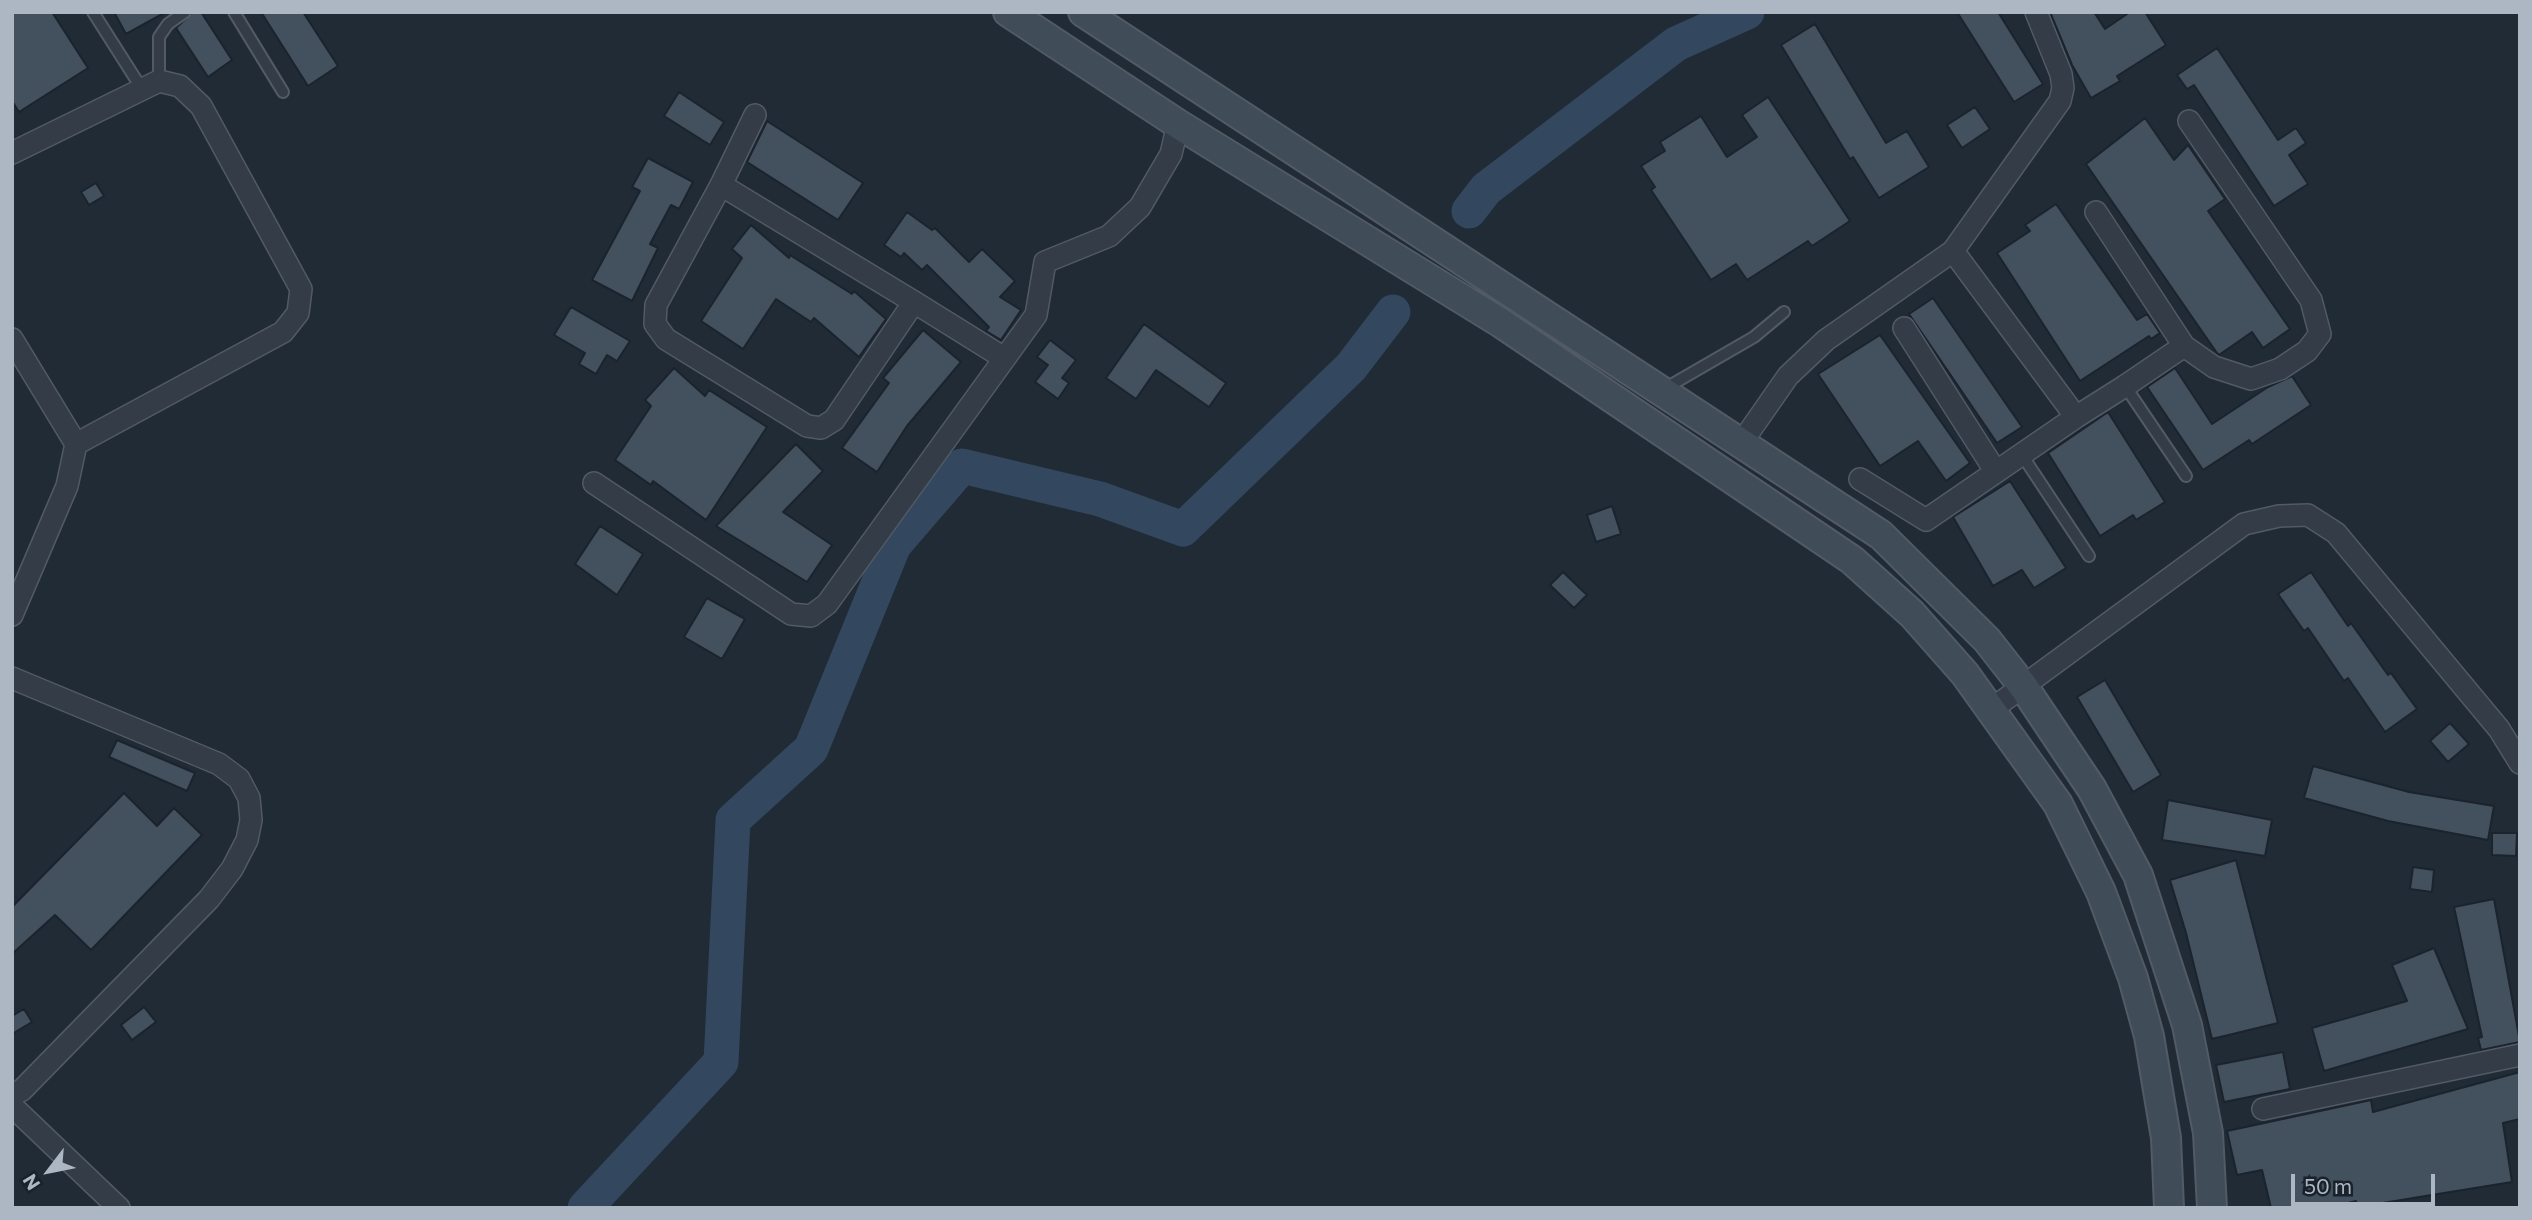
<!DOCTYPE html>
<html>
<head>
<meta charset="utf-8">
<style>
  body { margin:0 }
  #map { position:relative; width:2532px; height:1220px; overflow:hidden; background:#202b36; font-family:Commissioner,sans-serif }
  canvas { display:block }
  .frame { position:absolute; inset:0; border:14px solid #adb7c4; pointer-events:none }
  .north { position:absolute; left:14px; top:1136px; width:70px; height:70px; -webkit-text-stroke:5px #19212b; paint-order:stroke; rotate:238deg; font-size:19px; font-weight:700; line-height:28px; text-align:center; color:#adb7c4 }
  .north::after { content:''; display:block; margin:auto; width:24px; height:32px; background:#adb7c4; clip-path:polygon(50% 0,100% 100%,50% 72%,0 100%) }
  .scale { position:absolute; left:2291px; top:1174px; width:144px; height:32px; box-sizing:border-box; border:4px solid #adb7c4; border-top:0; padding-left:9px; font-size:21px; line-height:24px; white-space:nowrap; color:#adb7c4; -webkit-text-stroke:5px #19212b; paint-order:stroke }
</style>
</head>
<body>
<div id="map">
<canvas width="2532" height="1220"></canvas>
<div class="frame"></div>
<div class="north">N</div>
<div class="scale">50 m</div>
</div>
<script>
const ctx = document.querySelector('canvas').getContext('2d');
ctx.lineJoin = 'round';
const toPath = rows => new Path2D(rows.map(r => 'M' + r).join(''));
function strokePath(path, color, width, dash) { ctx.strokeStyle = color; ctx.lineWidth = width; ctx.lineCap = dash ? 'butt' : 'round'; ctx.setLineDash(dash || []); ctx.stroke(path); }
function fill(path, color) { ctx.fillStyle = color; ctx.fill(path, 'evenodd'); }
strokePath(toPath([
  [1469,211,1486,189,1676,44,1747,12],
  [585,1208,721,1062,733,820,811,749,894,545,962,466,1100,499,1183,529,1351,367,1393,312]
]), '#33475e', 35);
const building = toPath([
  [12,12,52,12,88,68,19,112,12,101,12,12],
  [114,12,166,12,126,34,114,12],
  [193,12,201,12,232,60,208,77,176,28,193,12],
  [261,12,303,12,338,66,308,86,261,12],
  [1957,12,1998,12,2043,84,2014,102,1957,12],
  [2050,12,2094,12,2105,29,2130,12,2145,12,2166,45,2117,76,2120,81,2091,98,2072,65,2050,12],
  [1815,24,1886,143,1907,131,1929,167,1879,198,1853,157,1850,159,1781,45,1815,24],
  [2217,48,2278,140,2296,128,2306,143,2289,155,2308,184,2274,206,2194,85,2187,89,2177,75,2217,48],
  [679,92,724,122,710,145,664,116,679,92],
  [1768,97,1850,221,1812,246,1808,241,1747,280,1736,264,1711,280,1651,190,1655,187,1641,166,1665,151,1660,142,1701,116,1727,157,1757,137,1742,115,1768,97],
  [1975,107,1990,129,1962,148,1947,125,1975,107],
  [2145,118,2174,160,2188,145,2225,199,2208,211,2290,329,2263,348,2252,332,2219,355,2217,353,2086,164,2145,118],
  [767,121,863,183,838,220,747,162,767,121],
  [648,158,693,182,679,209,671,205,650,244,658,248,632,301,592,280,640,191,632,187,648,158],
  [96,183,104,196,89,205,81,192,96,183],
  [2056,204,2137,320,2147,314,2160,333,2151,339,2149,336,2080,381,1997,253,2030,231,2025,225,2056,204],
  [907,212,932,230,935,228,969,262,982,249,1015,281,1000,297,1021,310,1001,340,986,331,989,327,927,265,922,270,904,253,901,257,884,245,907,212],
  [751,225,789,258,790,255,852,294,854,291,886,319,859,357,814,318,811,322,776,299,743,349,701,321,742,258,732,249,751,225],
  [1933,298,2022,427,1997,443,1909,314,1933,298],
  [571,307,630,341,617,361,607,355,596,374,579,364,585,353,554,335,571,307],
  [1144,324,1226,383,1209,407,1156,370,1136,399,1106,378,1144,324],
  [923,330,961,362,907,426,877,472,842,448,889,383,883,378,923,330],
  [1880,335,1970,463,1946,481,1918,441,1880,466,1818,374,1880,335],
  [1050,340,1076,360,1062,378,1069,383,1058,399,1035,382,1048,365,1037,357,1050,340],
  [674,368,705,396,709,390,767,427,706,520,653,481,651,485,615,460,651,406,645,400,674,368],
  [2175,368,2212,424,2268,387,2292,376,2311,405,2252,444,2249,440,2203,470,2147,387,2175,368],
  [2108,412,2165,502,2136,520,2133,515,2100,536,2048,453,2108,412],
  [796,444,823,471,783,512,832,545,807,582,716,526,796,444],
  [2010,481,2066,568,2034,588,2022,570,1993,586,1953,517,2010,481],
  [1612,506,1621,534,1596,542,1587,515,1612,506],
  [600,526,643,554,617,595,575,564,600,526],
  [1563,572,1587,595,1574,608,1550,585,1563,572],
  [2311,572,2348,626,2351,623,2388,675,2391,673,2417,709,2385,732,2348,678,2344,681,2308,628,2304,631,2278,594,2311,572],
  [707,598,745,619,722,659,684,637,707,598],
  [2105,680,2161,775,2133,792,2077,697,2105,680],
  [2450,723,2469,744,2448,762,2430,741,2450,723],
  [117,740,195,773,187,791,109,757,117,740],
  [2313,766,2409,792,2494,806,2488,840,2388,821,2304,798,2313,766],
  [124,793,157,826,174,808,202,835,91,950,55,915,12,954,12,907,124,793],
  [2168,800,2272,820,2265,856,2162,840,2168,800],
  [2492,833,2517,833,2516,856,2492,855,2492,833],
  [2236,860,2278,1023,2212,1039,2186,933,2170,880,2236,860],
  [2413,867,2434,870,2432,892,2410,889,2413,867],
  [2494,899,2520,1042,2481,1050,2478,1038,2482,1037,2454,907,2494,899],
  [2434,948,2468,1029,2324,1071,2312,1028,2407,1001,2392,965,2434,948],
  [144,1007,156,1022,132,1040,121,1025,144,1007],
  [24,1009,32,1022,12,1034,12,1016,24,1009],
  [2283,1052,2290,1089,2224,1102,2216,1065,2283,1052],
  [2520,1072,2520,1119,2503,1123,2512,1182,2358,1207,2356,1201,2329,1208,2271,1208,2262,1170,2237,1175,2227,1131,2371,1100,2373,1112,2520,1072]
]);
fill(building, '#43505e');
strokePath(building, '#1b232d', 2);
const lane = toPath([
  [93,12,142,89],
  [234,12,283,92],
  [159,81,159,37,168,24,185,12],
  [2125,386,2186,476],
  [1664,389,1754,337,1784,312],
  [2022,455,2089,556]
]);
const street = toPath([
  [12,153,159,81,180,86,201,106,301,289,298,313,283,332,76,444],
  [721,185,755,115],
  [1953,251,2060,101,2063,88,2061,74,2036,12],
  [914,302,834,420,821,428,807,426,666,339,655,324,656,305,721,185,914,302,1004,358],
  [1904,328,1996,472],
  [12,339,76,444,67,486,12,615],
  [2184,346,2214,367,2251,379,2280,369,2307,351,2320,334,2311,300,2189,121],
  [1742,442,1788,376,1826,340,1953,251,2076,417,2125,386,2184,346,2096,212],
  [1860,479,1926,520,2076,417],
  [594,483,791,614,811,616,827,604,1036,315,1045,262,1109,236,1140,207,1171,154,1178,124],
  [12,678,219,764,239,779,249,798,251,820,247,840,232,869,209,899,22,1090,12,1095],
  [1992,709,2244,524,2279,516,2308,515,2336,533,2499,729,2520,763],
  [12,1106,119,1208],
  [2263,1109,2520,1055]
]);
const secondary = toPath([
  [1008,12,1178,124,1501,323,1852,560,1912,614,1965,674,2058,804,2101,892,2133,978,2149,1036,2166,1138,2169,1208],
  [1083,12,1881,535,1987,640,2023,686,2092,789,2138,875,2187,1025,2208,1133,2212,1208]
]);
strokePath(lane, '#515a65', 14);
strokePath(street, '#515a65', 24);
strokePath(secondary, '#515a65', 32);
strokePath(lane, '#333c47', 10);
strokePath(street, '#333c47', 21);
strokePath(secondary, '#414c59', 28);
</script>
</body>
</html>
